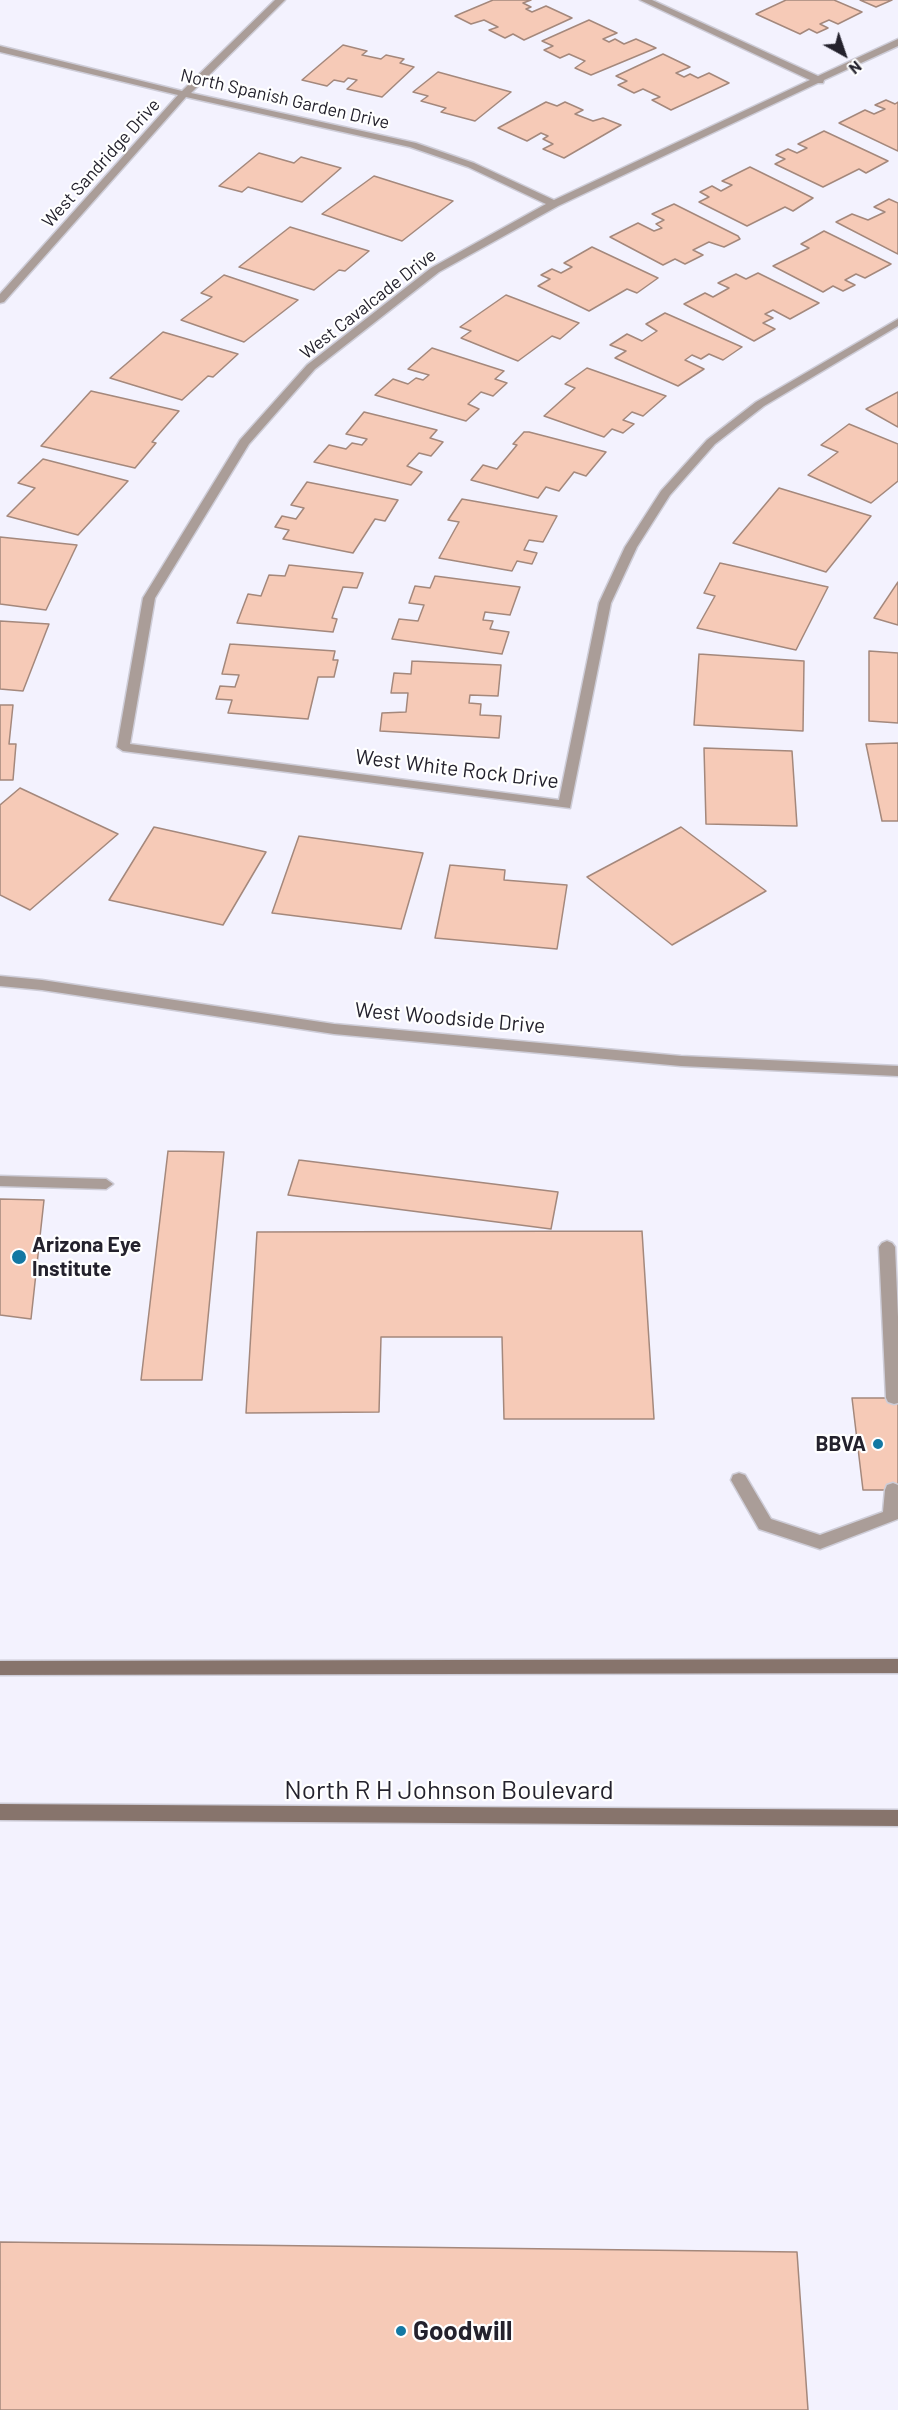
<!DOCTYPE html>
<html>
<head>
<meta charset="utf-8">
<style>
  body { margin:0 }
  #map { position:relative; width:898px; height:2410px; overflow:hidden; background:#f3f2fe; font-family:Barlow,sans-serif }
  canvas { display:block }
  .north { position:absolute; left:814px; top:24px; width:60px; height:60px; -webkit-text-stroke:4px #fff; paint-order:stroke; rotate:140deg; font-size:16px; font-weight:700; line-height:24px; text-align:center; color:#24222d }
  .north::after { content:''; display:block; margin:auto; width:21px; height:27px; background:#24222d; clip-path:polygon(50% 0,100% 100%,50% 72%,0 100%) }
</style>
</head>
<body>
<div id="map">
<canvas width="898" height="2410"></canvas>
<div class="north">N</div>
</div>
<script>
const ctx = document.querySelector('canvas').getContext('2d');
ctx.lineJoin = 'round';
function fill(path, color) { ctx.fillStyle = color; ctx.fill(path, 'evenodd'); }
const toPath = rows => new Path2D(rows.map(r => 'M' + r).join(''));
function strokePath(path, color, width, dash) { ctx.strokeStyle = color; ctx.lineWidth = width; ctx.lineCap = dash ? 'butt' : 'round'; ctx.setLineDash(dash || []); ctx.stroke(path); }
function label(font, color, halo, rows, align = 'center') {
  ctx.font = font + ' Barlow,sans-serif'; ctx.lineWidth = 4.5; ctx.setLineDash([]); ctx.textBaseline = 'middle'; ctx.strokeStyle = halo; ctx.fillStyle = color; for (const [text, x, y, turn = 0] of rows) {
    ctx.save(); ctx.translate(x, y); ctx.rotate((+turn || 0) * Math.PI / 180); ctx.textAlign = isNaN(turn) ? turn : align; if (halo) ctx.strokeText(text, 0, 0); ctx.fillText(text, 0, 0); ctx.restore();
  }
}
const building = toPath([
  [493,0,531,0,523,3,531,7,526,9,532,12,546,6,572,18,524,40,513,34,505,38,489,30,498,27,484,20,471,24,455,16,493,0],
  [786,0,834,0,862,12,838,24,829,20,820,24,828,28,817,33,809,29,800,34,756,14,786,0],
  [860,0,892,0,876,7,860,0],
  [589,20,617,33,603,39,609,42,615,39,624,44,636,39,656,48,591,75,575,68,585,61,569,54,560,58,544,50,553,46,542,41,589,20],
  [343,45,367,51,362,55,381,59,386,55,404,59,400,63,414,67,382,97,347,89,357,80,348,78,344,82,334,80,327,86,302,80,343,45],
  [663,54,690,67,676,73,684,77,690,74,698,78,709,73,729,83,671,110,652,100,660,97,643,89,634,93,618,85,627,81,616,76,663,54],
  [438,72,511,92,475,121,441,112,446,108,421,101,428,96,413,92,438,72],
  [886,100,895,104,898,102,898,151,839,123,865,110,874,114,885,109,875,105,886,100],
  [546,102,557,106,565,102,583,110,575,114,593,121,603,118,621,125,564,158,543,149,553,144,543,139,548,136,541,133,527,141,498,128,546,102],
  [824,131,888,161,866,173,859,169,823,187,775,164,785,159,776,155,788,149,797,153,807,148,798,144,824,131],
  [259,153,294,163,301,157,341,168,302,202,248,187,242,192,219,186,259,153],
  [750,167,813,198,793,211,785,207,747,226,699,202,709,197,700,192,712,186,721,191,732,185,722,181,750,167],
  [374,176,453,201,402,241,322,214,374,176],
  [889,199,898,203,898,254,836,222,852,214,868,220,885,212,874,207,889,199],
  [674,204,738,236,740,239,724,247,709,242,693,250,703,255,685,264,675,259,663,265,610,237,638,223,654,231,662,228,656,224,664,220,652,214,674,204],
  [290,227,369,251,345,271,339,270,314,290,239,267,290,227],
  [824,231,891,264,865,278,856,274,845,280,855,285,843,291,833,286,823,292,773,266,809,248,801,244,824,231],
  [592,247,658,278,637,293,627,289,589,311,538,286,550,279,541,275,552,269,561,273,572,267,564,263,592,247],
  [758,273,819,303,790,319,773,310,765,314,773,318,763,323,775,329,754,341,684,304,705,293,713,297,729,288,718,283,736,274,746,279,758,273],
  [224,275,298,300,244,342,181,320,212,297,201,293,224,275],
  [506,295,579,323,560,339,552,336,518,361,461,338,471,331,460,327,506,295],
  [665,313,742,347,723,360,709,354,701,359,692,355,685,360,704,369,678,386,615,358,626,351,610,345,627,334,642,341,657,331,646,324,665,313],
  [163,332,238,354,213,377,208,376,182,400,110,378,163,332],
  [432,348,504,371,495,379,507,383,493,396,481,392,468,404,479,409,466,421,375,395,393,379,408,384,416,378,423,380,429,375,408,369,432,348],
  [587,368,666,396,643,416,632,412,623,420,634,424,623,433,612,429,604,437,544,416,575,388,565,384,587,368],
  [91,391,179,411,152,442,156,443,135,468,41,446,91,391],
  [898,392,898,427,866,409,898,392],
  [364,412,437,430,430,438,443,442,431,456,419,453,407,466,422,472,411,485,314,462,329,445,346,449,352,443,362,445,367,439,346,434,364,412],
  [849,424,898,444,898,481,871,503,808,475,838,452,821,445,849,424],
  [524,432,529,432,606,452,586,476,574,472,559,491,546,487,538,498,471,480,483,465,497,469,517,445,513,444,524,432],
  [43,459,128,481,78,535,7,516,35,488,18,483,43,459],
  [307,482,398,500,385,521,375,519,353,553,283,539,289,530,275,527,282,516,296,519,304,508,291,505,307,482],
  [779,488,871,516,826,572,733,543,779,488],
  [462,499,557,516,543,542,529,540,524,550,537,553,532,564,517,561,512,571,439,558,459,522,448,520,462,499],
  [0,537,77,545,46,610,0,604,0,537],
  [720,563,828,587,796,650,697,628,715,596,704,593,720,563],
  [289,565,363,573,357,588,343,587,332,618,337,619,333,632,237,623,248,594,261,596,269,575,285,576,289,565],
  [435,576,520,587,510,615,485,612,483,620,493,621,490,629,509,632,502,654,392,639,399,619,418,621,424,605,409,603,415,586,430,588,435,576],
  [898,582,898,625,874,618,898,582],
  [0,621,49,624,23,691,0,689,0,621],
  [230,644,335,651,333,660,338,660,334,677,318,677,308,719,228,713,232,700,216,699,220,686,235,687,239,675,222,674,230,644],
  [869,651,898,653,898,723,869,721,869,651],
  [699,654,804,661,803,731,694,725,699,654],
  [412,661,501,665,498,696,470,695,469,703,481,704,480,715,501,716,499,738,380,731,382,713,406,712,408,693,391,693,394,673,411,674,412,661],
  [0,705,13,705,9,744,16,744,13,780,0,780,0,705],
  [898,743,898,821,882,821,866,744,898,743],
  [704,748,792,751,797,826,706,824,704,748],
  [20,788,118,834,30,910,0,895,0,805,20,788],
  [154,827,266,852,223,925,109,900,154,827],
  [681,827,766,891,672,945,587,877,681,827],
  [299,836,423,853,401,929,272,913,299,836],
  [450,865,505,870,504,880,567,885,557,949,435,938,450,865],
  [168,1151,224,1152,202,1380,141,1380,168,1151],
  [299,1160,558,1192,551,1229,288,1195,299,1160],
  [0,1199,44,1200,31,1319,0,1315,0,1199],
  [642,1231,654,1419,504,1419,502,1337,381,1337,379,1412,246,1413,257,1232,642,1231],
  [852,1398,898,1398,898,1490,863,1490,852,1398],
  [0,2242,797,2252,808,2410,0,2410,0,2242]
]);
fill(building, '#f6cab7');
strokePath(building, '#a4887c', 1.5);
const lane = toPath([
  [0,1176,106,1179,113,1184,106,1189,0,1186,0,1176],
  [887,1241,892,1243,895,1247,898,1317,898,1403,894,1404,888,1402,886,1398,879,1247,882,1243,887,1241],
  [739,1473,745,1475,771,1519,820,1535,883,1512,885,1490,887,1485,893,1483,898,1485,898,1519,820,1549,759,1529,731,1480,733,1475,739,1473]
]);
const street = toPath([
  [275,0,285,0,191,93,416,143,474,163,554,200,810,80,640,0,652,0,818,76,898,39,898,46,824,80,823,83,818,83,558,206,439,272,315,369,249,444,155,598,130,744,559,800,599,603,625,547,661,491,707,440,756,402,898,319,898,326,764,406,715,444,670,495,637,547,611,603,570,808,123,751,117,747,143,598,240,440,307,365,431,268,546,204,468,167,410,147,186,97,4,302,0,303,0,294,178,95,0,52,0,46,182,91,275,0],
  [0,976,42,980,334,1024,681,1056,898,1066,898,1076,681,1066,334,1034,42,990,0,986,0,976]
]);
const secondary = toPath([
  [898,1659,898,1673,0,1675,0,1661,898,1659],
  [0,1804,898,1810,898,1826,0,1820,0,1804]
]);
strokePath(lane, '#cecdd8', 3);
strokePath(street, '#cecdd8', 3);
strokePath(secondary, '#cecdd8', 3);
fill(lane, '#aa9d98');
fill(street, '#aa9d98');
fill(secondary, '#87746c');
for (const [x, y, r, color] of [
  [19,1257,8,"#1378a3"],
  [878,1444,6,"#1378a3"],
  [401,2331,6,"#1378a3"]
]) { const dot = new Path2D(); dot.arc(x, y, r, 0, 2 * Math.PI); ctx.fillStyle = color; ctx.fill(dot); strokePath(dot, '#fff', 2); }
label('18px', '#24222d', '#fff', [
  ["North Spanish Garden Drive",285,99,13],
  ["West Sandridge Drive",101,163,-48],
  ["West Cavalcade Drive",368,304,-38]
]);
label('21px', '#24222d', '#fff', [
  ["West White Rock Drive",457,769,7],
  ["West Woodside Drive",450,1018,5]
]);
label('bold 21px', '#24222d', '#fff', [
  ["Arizona Eye",32,1245],
  ["Institute",32,1269],
  ["BBVA",866,1444,"right"]
], 'left');
label('26px', '#24222d', '#fff', [
  ["North R H Johnson Boulevard",449,1790]
]);
label('bold 26px', '#24222d', '#fff', [
  ["Goodwill",413,2331]
], 'left');
</script>
</body>
</html>
